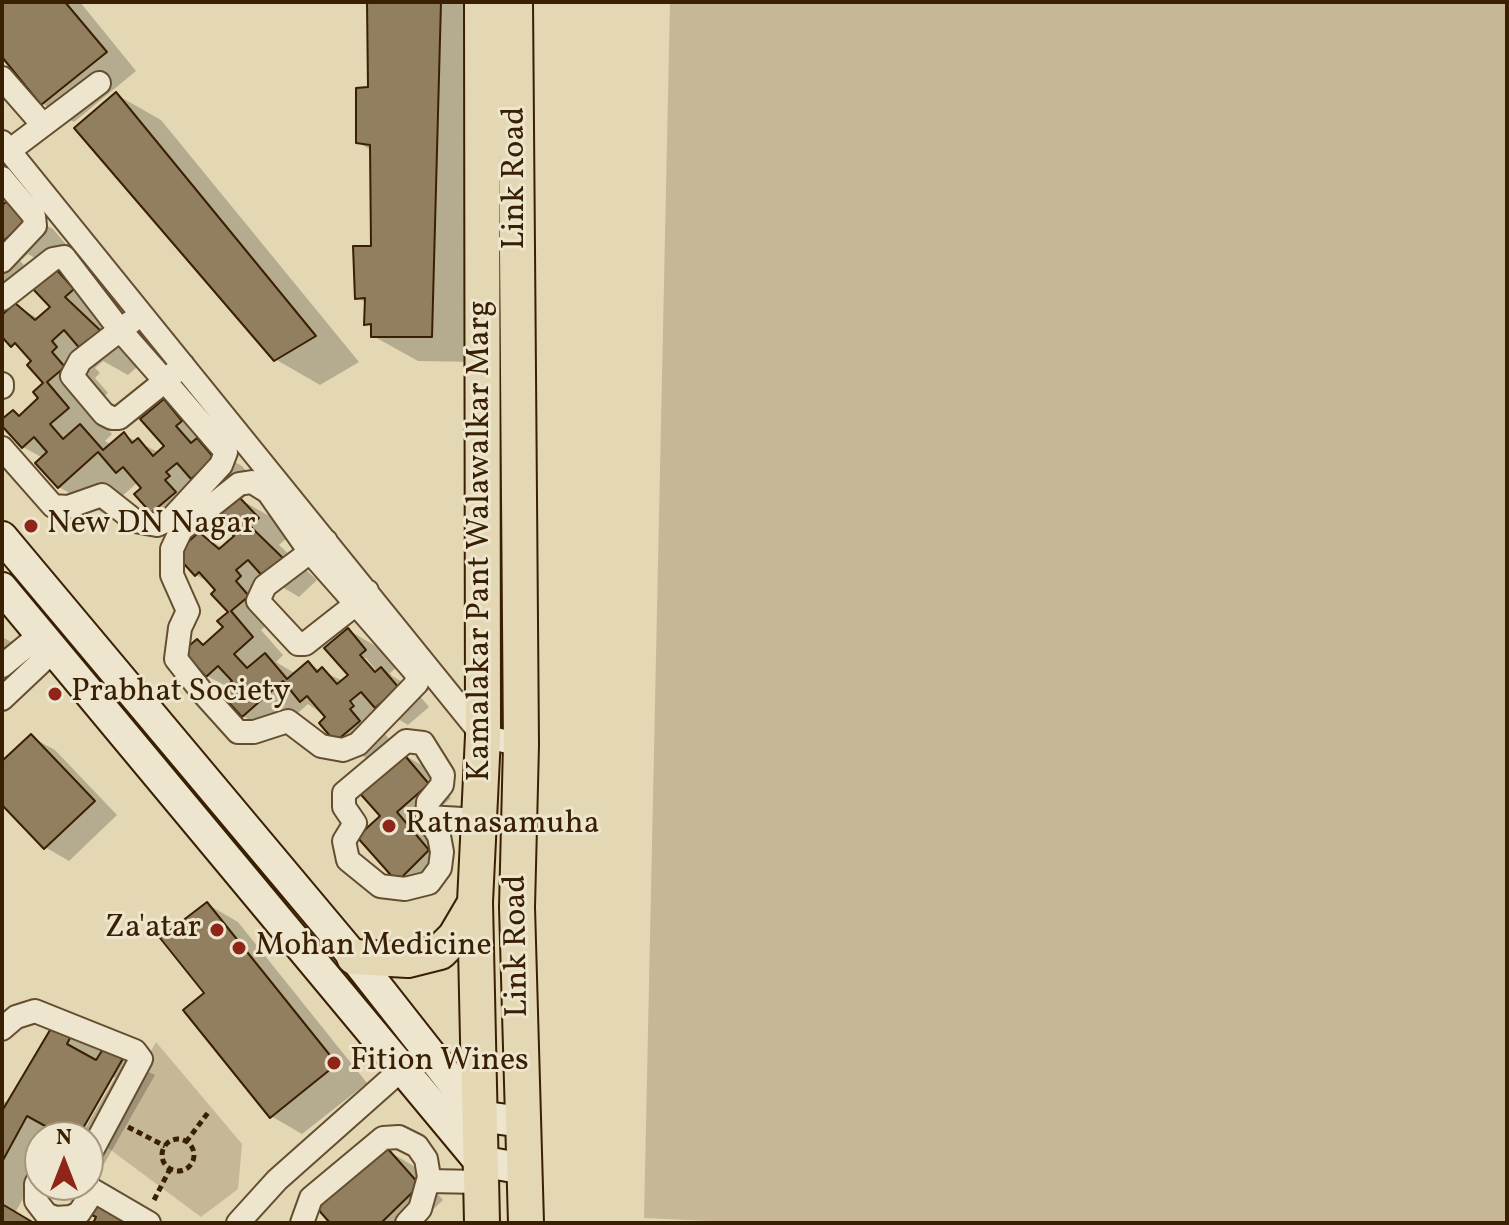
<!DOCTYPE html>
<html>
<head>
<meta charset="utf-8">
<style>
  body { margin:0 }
  #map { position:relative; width:1509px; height:1225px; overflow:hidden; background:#e3d7b4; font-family:Vollkorn,serif }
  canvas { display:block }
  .frame { position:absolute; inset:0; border:4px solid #3a2003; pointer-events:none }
  .north { position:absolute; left:24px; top:1121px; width:80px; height:80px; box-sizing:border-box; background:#ede5ce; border:2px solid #a5967d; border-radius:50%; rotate:0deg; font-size:22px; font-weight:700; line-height:32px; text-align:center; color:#3a2003 }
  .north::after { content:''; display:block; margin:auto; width:28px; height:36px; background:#8f2418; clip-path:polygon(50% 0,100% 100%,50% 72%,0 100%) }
</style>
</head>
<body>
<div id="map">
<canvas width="1509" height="1225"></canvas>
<div class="frame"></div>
<div class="north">N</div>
</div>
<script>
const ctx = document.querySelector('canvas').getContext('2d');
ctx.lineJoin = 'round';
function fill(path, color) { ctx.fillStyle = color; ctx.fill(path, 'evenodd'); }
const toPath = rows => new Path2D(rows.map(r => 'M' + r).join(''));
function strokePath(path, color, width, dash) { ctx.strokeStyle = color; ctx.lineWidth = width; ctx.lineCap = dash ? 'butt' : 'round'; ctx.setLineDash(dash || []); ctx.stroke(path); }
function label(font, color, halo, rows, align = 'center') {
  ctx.font = font + ' Vollkorn,serif'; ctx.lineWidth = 6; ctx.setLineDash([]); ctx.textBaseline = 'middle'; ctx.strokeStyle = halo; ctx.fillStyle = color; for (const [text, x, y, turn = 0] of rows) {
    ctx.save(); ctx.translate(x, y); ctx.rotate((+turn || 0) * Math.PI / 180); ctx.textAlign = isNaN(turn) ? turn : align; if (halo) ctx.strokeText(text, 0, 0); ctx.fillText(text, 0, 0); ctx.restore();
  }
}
fill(toPath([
  [670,2,1507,2,1507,1223,750,1223,644,1218],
  [156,1042,242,1144,238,1189,201,1217,104,1145,116,1116]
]), '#c6b896');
fill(toPath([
  [2,2,80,2,136,71,74,122,43,104,2,54],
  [369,2,486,2,476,362,418,361,373,336,373,328,366,323,367,303,357,298,373,247,372,151,358,142,370,89],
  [117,95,161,120,359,362,320,385,275,359],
  [2,180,33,218,53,229,69,248,48,266,28,254,20,261,24,265,20,269,30,281,2,296],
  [55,270,99,296,146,359,128,375,103,361,95,368,100,373,95,378,108,393,90,409,112,434,105,441,112,445,124,435,160,453,167,447,164,402,208,427,222,455,242,466,258,485,241,500,271,517,288,537,279,545,317,580,299,597,274,582,266,599,279,614,261,630,283,655,276,662,296,674,308,664,343,681,351,676,348,630,379,648,396,668,390,673,392,676,413,688,429,707,408,725,388,713,380,728,390,740,368,759,336,741,328,718,308,704,274,734,243,716,228,687,207,676,186,651,197,641,205,646,226,627,230,612,212,584,196,575,196,537,152,512,144,489,137,483,103,513,59,487,43,458,23,447,2,423,13,412,21,417,41,398,46,383,28,354,2,334,2,317,15,305,39,319,52,307],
  [207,453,212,453,223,466],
  [220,517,236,537,223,548,200,535],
  [361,658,366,658,383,679,380,681],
  [2,637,17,645,36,666,15,684,2,676],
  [31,737,55,750,117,815,69,861,45,847,2,802,2,764],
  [401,753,425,767,451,798,420,827,451,864,422,894,398,881,383,816],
  [207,904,238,922,367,1083,302,1134,271,1116,207,993],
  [72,1034,155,1075,96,1178,88,1173,88,1137,80,1137,115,1078,111,1076,76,1137,40,1137,40,1168,15,1213,32,1223,2,1223,2,1100,9,1104],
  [388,1151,412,1165,443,1200,419,1223,333,1223]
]), '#0003');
const building = toPath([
  [2,2,65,2,107,52,41,105,2,57,2,2],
  [367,2,441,2,432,337,371,337,371,324,364,325,365,298,355,299,353,246,371,246,370,145,356,143,356,88,368,87,367,2],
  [116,92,316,336,274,361,74,128,116,92],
  [8,201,26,222,2,242,2,205,8,201],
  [55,268,74,289,65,297,103,333,82,351,64,330,52,341,57,347,52,352,65,367,47,382,69,408,50,424,63,439,80,424,103,450,124,432,132,443,138,438,153,456,164,446,140,419,164,399,182,421,176,426,191,443,197,438,215,459,191,479,177,463,166,472,170,476,165,480,176,492,151,513,134,494,141,488,123,467,116,473,98,452,58,488,35,463,47,452,34,437,22,448,2,426,2,419,13,410,19,416,38,398,33,392,43,383,27,365,31,361,15,343,11,347,2,337,2,315,15,303,35,320,50,307,32,288,55,268],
  [239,497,259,518,250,526,287,562,266,580,248,560,236,570,241,576,236,581,249,596,231,611,253,637,234,654,247,668,265,653,287,679,308,661,317,672,322,667,337,684,348,675,324,648,348,628,366,650,360,655,375,672,381,667,399,688,375,708,361,692,350,701,354,706,350,709,360,721,335,742,319,723,325,717,307,696,300,702,283,681,242,717,219,692,232,681,218,666,206,677,183,651,197,639,203,645,223,627,217,621,228,612,211,594,215,590,199,572,195,576,175,554,199,532,219,549,234,536,216,516,239,497],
  [31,734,95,801,44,849,2,805,2,761,31,734],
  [401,751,429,784,397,812,429,850,397,882,357,837,380,816,356,789,401,751],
  [207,902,337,1064,270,1118,183,1010,204,993,160,938,207,902],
  [53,1025,73,1032,67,1044,96,1060,105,1046,125,1055,78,1137,53,1137,56,1132,27,1116,2,1162,2,1111,53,1025],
  [388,1149,420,1185,381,1223,330,1223,316,1207,388,1149],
  [93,1200,121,1213,118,1218,126,1223,93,1223,96,1217,86,1212,93,1200],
  [2,1204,34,1223,2,1223,2,1204]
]);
fill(building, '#927f5f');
strokePath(building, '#3a2003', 2);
const minor = toPath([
  [2,78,43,125],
  [2,142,483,736,521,745],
  [9,151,99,83],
  [2,178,34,216,35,226,2,261],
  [2,299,53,259,64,257,120,330,131,322],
  [120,330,165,381,119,418,112,418,104,414,72,376,80,361,120,330],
  [2,384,2,387],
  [2,448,53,506,68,507,102,495,135,521,157,525,172,518,221,465,226,452,165,381,183,365],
  [326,541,310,552,268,492,252,482,239,484,181,530,172,549,172,575,188,611,180,628,176,659,202,692,238,732,254,732,288,721,321,746,343,750,358,744,417,683,416,673,356,604,367,591],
  [310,552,356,604,305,644,298,644,258,601,265,586,310,552],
  [2,666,41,634],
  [2,699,55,649],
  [427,817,439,836,442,852,440,868,429,883,405,889,380,886,348,860,344,841,355,823,344,807,344,793,406,741,423,743,443,775,442,785,428,802,427,817,480,820],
  [2,1029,16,1017,35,1011,135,1051,141,1059,88,1158],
  [40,1176,36,1184,36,1201,46,1214,55,1218,71,1217,79,1213,89,1198,88,1184],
  [428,1181,480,1182],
  [89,1188,149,1223],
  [238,1223,277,1180,402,1069],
  [302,1223,311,1198,383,1138,399,1137,417,1146,426,1159,429,1177,420,1209,407,1223]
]);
const secondary = toPath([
  [2,537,354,957,479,1116,522,1122],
  [2,588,479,1161,525,1169]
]);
const primary = toPath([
  [482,2,483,736,475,902,482,1223],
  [515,2,521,745,517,907,526,1223],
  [354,957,408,960,440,952,455,937,475,903]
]);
strokePath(minor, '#644e2f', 26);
strokePath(secondary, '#3a2003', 34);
strokePath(primary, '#3a2003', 38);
strokePath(toPath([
  [128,1127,165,1146],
  '162 1155a16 16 0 1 1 32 0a16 16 0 1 1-32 0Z',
  [186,1142,210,1110],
  [154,1200,170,1169]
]), '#3a2003', 5, [6, 4]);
strokePath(minor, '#ede5ce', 22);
strokePath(secondary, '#ede5ce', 30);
strokePath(primary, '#e3d7b4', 34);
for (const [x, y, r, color] of [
  [31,526,8,"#8f2418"],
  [55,694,8,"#8f2418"],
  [389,826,8,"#8f2418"],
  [217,930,8,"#8f2418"],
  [239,948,8,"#8f2418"],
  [334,1063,8,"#8f2418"]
]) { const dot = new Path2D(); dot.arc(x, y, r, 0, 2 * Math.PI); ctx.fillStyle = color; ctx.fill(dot); strokePath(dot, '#ede5ce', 3); }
label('32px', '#3a2003', '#ede5ce', [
  ["Link Road",517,178,-90],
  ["Kamalakar Pant Walawalkar Marg",482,541,-90],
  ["Link Road",519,946,-91]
]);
label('32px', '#3a2003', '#ede5ce', [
  ["New DN Nagar",47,526],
  ["Prabhat Society",71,694],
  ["Ratnasamuha",405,826],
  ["Za'atar",201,930,"right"],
  ["Mohan Medicine",255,948],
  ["Fition Wines",350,1063]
], 'left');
</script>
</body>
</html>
